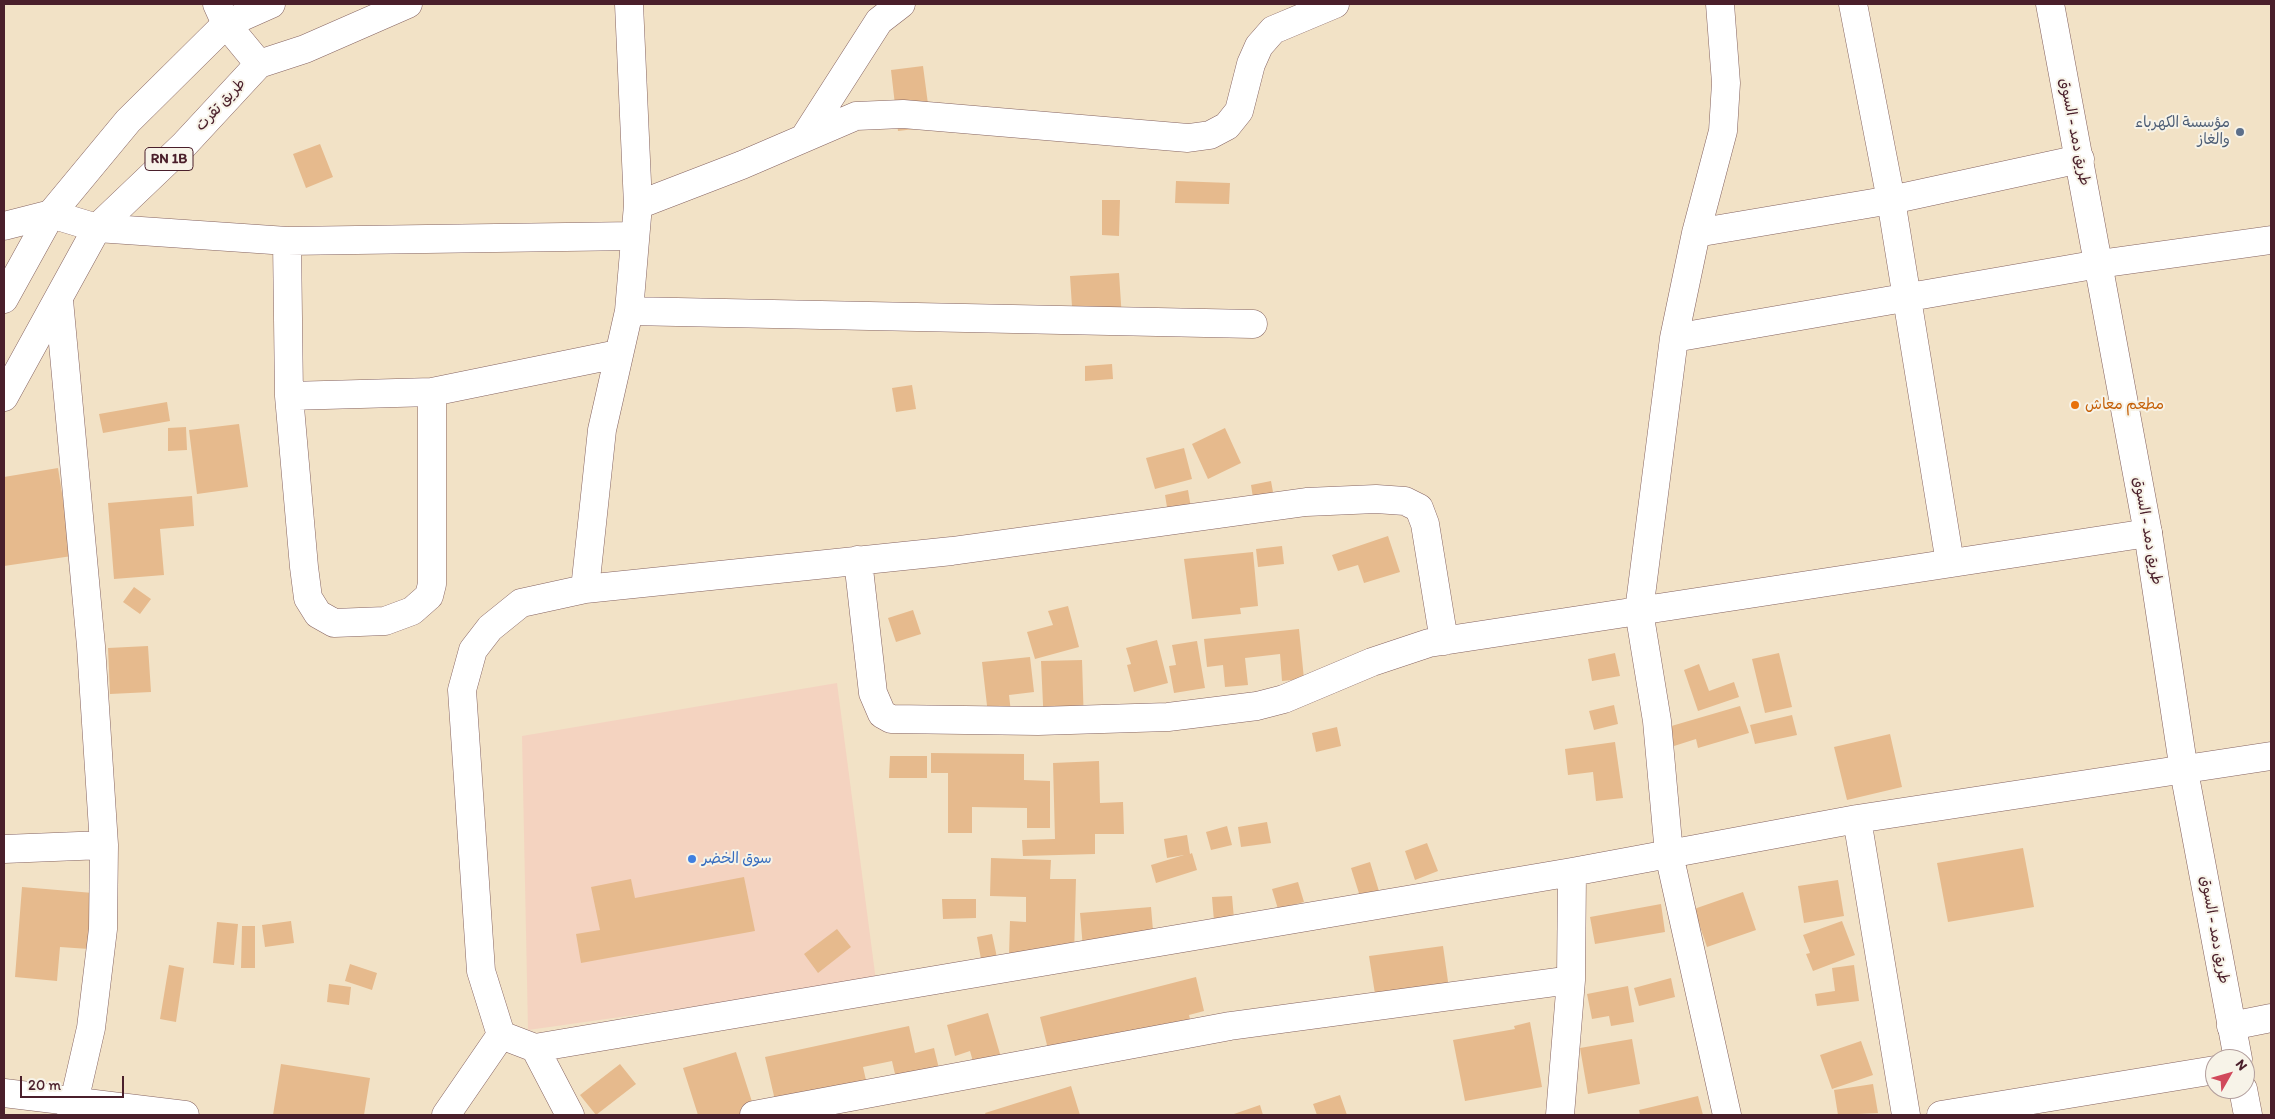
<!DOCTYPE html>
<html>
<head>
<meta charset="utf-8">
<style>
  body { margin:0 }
  #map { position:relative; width:2275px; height:1119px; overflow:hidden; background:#f2e2c6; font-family:Itim,sans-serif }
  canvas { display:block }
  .frame { position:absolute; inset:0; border:5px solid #4a1f2b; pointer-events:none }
  .north { position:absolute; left:2205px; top:1049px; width:50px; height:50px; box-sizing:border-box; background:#f7f3e8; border:1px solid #b29e9c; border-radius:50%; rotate:52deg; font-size:14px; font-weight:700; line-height:20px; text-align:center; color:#4a1f2b }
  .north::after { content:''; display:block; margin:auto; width:18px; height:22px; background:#d1495b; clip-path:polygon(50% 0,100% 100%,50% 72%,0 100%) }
  .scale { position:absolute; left:20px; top:1076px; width:104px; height:22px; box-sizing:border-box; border:2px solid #4a1f2b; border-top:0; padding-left:6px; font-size:15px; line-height:18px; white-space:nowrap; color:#4a1f2b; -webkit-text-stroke:4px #f7f3e8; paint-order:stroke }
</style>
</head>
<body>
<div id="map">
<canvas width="2275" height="1119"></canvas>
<div class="frame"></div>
<div class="north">N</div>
<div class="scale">20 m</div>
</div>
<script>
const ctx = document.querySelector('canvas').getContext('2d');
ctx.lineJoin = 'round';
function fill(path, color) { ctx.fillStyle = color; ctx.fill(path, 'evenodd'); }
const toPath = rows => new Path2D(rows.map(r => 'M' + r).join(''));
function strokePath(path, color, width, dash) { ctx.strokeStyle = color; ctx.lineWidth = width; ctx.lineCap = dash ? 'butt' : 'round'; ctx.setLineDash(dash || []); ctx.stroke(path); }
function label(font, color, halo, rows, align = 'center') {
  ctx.font = font + ' Itim,"Playpen Sans Arabic",sans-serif'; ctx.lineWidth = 4; ctx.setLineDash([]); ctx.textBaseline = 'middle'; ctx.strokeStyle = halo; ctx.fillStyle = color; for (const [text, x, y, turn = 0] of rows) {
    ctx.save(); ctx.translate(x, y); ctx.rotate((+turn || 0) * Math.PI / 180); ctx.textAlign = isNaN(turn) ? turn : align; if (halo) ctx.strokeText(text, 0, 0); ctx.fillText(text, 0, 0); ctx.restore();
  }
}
fill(toPath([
  [837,683,876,981,528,1030,522,736]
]), '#f4d3c0');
fill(toPath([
  [923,66,931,127,898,131,891,70],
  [320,144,333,177,306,188,293,154],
  [1176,181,1230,183,1229,204,1175,203],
  [1102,200,1120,200,1119,236,1102,235],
  [1119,273,1122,319,1073,322,1070,276],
  [1112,364,1113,379,1085,381,1085,366],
  [912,385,916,409,896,412,892,388],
  [167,402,170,421,103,433,99,414],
  [239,424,248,487,197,494,189,430],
  [186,427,187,450,168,451,168,428],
  [1225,428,1241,463,1208,479,1192,444],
  [1184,448,1192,479,1155,489,1146,458],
  [58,468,72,556,4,566,4,477],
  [1271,481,1277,514,1256,517,1251,485],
  [1188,490,1193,520,1170,525,1165,495],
  [192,496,194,526,160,529,164,575,114,579,108,503],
  [1388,536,1400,572,1364,583,1358,565,1338,571,1332,555],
  [1282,546,1284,564,1258,567,1256,549],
  [1253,552,1258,606,1240,608,1241,614,1192,619,1184,559],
  [134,587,151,599,140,614,123,602],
  [1068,606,1079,647,1035,659,1027,632,1053,625,1048,611],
  [913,610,921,634,896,642,888,618],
  [1299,629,1304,679,1282,681,1280,654,1245,658,1248,685,1225,687,1223,665,1207,667,1204,639],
  [1157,640,1168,683,1134,692,1127,665,1131,664,1126,648],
  [1197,641,1205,688,1174,693,1169,666,1176,665,1172,645],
  [148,646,151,692,110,694,108,648],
  [1615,653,1620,676,1592,681,1588,659],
  [1779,653,1792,707,1765,713,1752,659],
  [1030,657,1034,692,1009,695,1012,721,989,723,982,662],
  [1082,660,1084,725,1044,726,1041,661],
  [1699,664,1709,691,1734,682,1739,697,1698,711,1684,670],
  [1614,705,1618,724,1594,730,1589,711],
  [1740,706,1749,733,1698,748,1696,739,1674,746,1668,727],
  [1792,715,1797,735,1755,744,1750,725],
  [1337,727,1341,746,1316,752,1312,733],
  [1890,734,1902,787,1847,800,1834,747],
  [1615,742,1623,798,1596,801,1593,772,1568,775,1565,749],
  [931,753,1024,754,1024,780,1050,781,1050,828,1027,828,1027,808,972,807,972,833,948,833,948,773,931,773],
  [890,756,927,756,927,778,889,778],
  [1099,761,1100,803,1123,802,1124,834,1095,834,1095,854,1023,856,1022,840,1055,839,1053,763],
  [1267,822,1271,843,1241,847,1238,827],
  [1227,826,1232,845,1211,850,1206,832],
  [1187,835,1190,854,1192,853,1197,870,1156,883,1151,865,1184,855,1167,858,1164,839],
  [1427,843,1438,871,1415,880,1405,851],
  [2023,848,2034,907,1948,922,1937,863],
  [991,858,1051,860,1050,879,1076,879,1074,957,1009,955,1010,921,1026,922,1026,897,990,896],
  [1370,862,1382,901,1363,906,1351,868],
  [744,877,755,931,581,963,576,934,600,930,591,887,631,879,635,898],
  [1838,880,1844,916,1804,923,1798,886],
  [1298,882,1304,902,1278,909,1272,889],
  [22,887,93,893,89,949,60,947,57,981,15,977],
  [1743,892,1756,930,1707,947,1694,909],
  [1232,896,1234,919,1214,921,1212,897],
  [942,899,976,899,976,918,943,919],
  [1661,904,1665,932,1595,944,1590,917],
  [1151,907,1155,954,1084,960,1080,913],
  [291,921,294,943,265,947,262,925],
  [1842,921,1855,955,1813,971,1806,954,1810,953,1803,935],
  [217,922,238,924,234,965,213,963],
  [242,926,255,926,255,968,241,968],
  [837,929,851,947,818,973,804,954],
  [992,934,999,967,983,970,977,937],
  [1443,946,1452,1010,1375,994,1369,956],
  [350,964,377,973,372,990,345,981],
  [169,965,184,968,176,1022,160,1019],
  [1854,965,1859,1001,1817,1006,1815,994,1835,991,1832,968],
  [1196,977,1204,1011,1189,1015,1194,1036,1054,1073,1040,1017],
  [1671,978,1675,997,1639,1006,1634,988],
  [329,984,351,987,349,1005,327,1002],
  [1628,986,1634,1022,1611,1026,1609,1016,1592,1019,1587,994],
  [988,1013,1005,1071,978,1079,970,1051,955,1056,947,1025],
  [1530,1022,1542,1087,1465,1101,1453,1040,1515,1029,1514,1026],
  [909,1026,915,1053,934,1048,941,1077,898,1087,892,1061,863,1067,868,1089,777,1109,765,1057],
  [1632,1039,1640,1084,1588,1094,1580,1048],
  [1861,1041,1873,1075,1832,1089,1820,1055],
  [736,1052,755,1111,742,1115,698,1115,683,1068],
  [281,1064,370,1078,364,1115,273,1115],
  [620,1064,636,1084,596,1115,580,1095],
  [1873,1084,1878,1113,1838,1115,1834,1090],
  [1071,1086,1080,1115,986,1115,985,1113],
  [1340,1095,1347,1115,1317,1115,1313,1104],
  [1698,1096,1703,1115,1640,1115,1639,1110],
  [1260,1105,1263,1115,1231,1115]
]), '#e6ba8d');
const minor = toPath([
  [217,4,226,24,259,64],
  [1853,4,1891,200,1950,563],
  [804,138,879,21,901,4],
  [638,205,742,165,856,116,903,114,1188,138,1210,135,1227,126,1239,111,1251,64,1259,46,1273,30,1335,4],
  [4,226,51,214,97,228,287,241,635,236],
  [1696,233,1891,200,2080,159],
  [287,241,289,396,304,567,308,598,318,614,334,623,385,621,412,611,429,596,432,584,432,392,618,354],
  [59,300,91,646,104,845,103,929,91,1028,71,1115],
  [629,311,1253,324],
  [1674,338,1696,233,1723,131,1726,83,1720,4],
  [289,396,432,392],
  [858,560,873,693,882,714,891,719,1038,721,1168,717,1257,706,1284,699,1372,662,1429,643,2148,533],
  [585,589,602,430,629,311,638,205,629,4],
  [1857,819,1906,1115],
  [4,849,104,845],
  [2231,1026,2271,1018],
  [535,1048,1572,872,1857,819,2271,756],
  [4,1093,185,1115],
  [446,1115,501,1035],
  [570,1115,535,1048,501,1035,481,971,462,690,473,650,490,628,521,603,585,589,952,551,1306,502,1376,499,1405,501,1419,508,1425,524,1444,641],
  [754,1115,1230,1026,1571,980],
  [1560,1115,1571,980,1572,872],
  [1727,1115,1669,854,1657,721,1639,611,1674,338,2099,264,2271,240],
  [1941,1115,2215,1070]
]);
const secondary = toPath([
  [2050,4,2148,533,2184,771,2238,1059],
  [2243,1089,2248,1115]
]);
const primary = toPath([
  [4,299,51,214,128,121,226,24,271,4],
  [4,397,97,228,183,146,259,64,305,49,408,4]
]);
strokePath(minor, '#856361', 29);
strokePath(secondary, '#856361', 29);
strokePath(primary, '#856361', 29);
strokePath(minor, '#fff', 28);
strokePath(secondary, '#fff', 28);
strokePath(primary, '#fff', 28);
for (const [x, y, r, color] of [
  [2240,132,5,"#5c6f8a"],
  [2075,405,5,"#e8710a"],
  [692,859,5,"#3f7fe0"]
]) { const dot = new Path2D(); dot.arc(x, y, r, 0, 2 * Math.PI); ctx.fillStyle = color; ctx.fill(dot); strokePath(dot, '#f7f3e8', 2); }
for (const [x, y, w] of [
  [169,159,48]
]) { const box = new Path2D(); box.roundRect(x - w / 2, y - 11.5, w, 23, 4); ctx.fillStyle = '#f7f3e8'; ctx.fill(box); strokePath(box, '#4a1f2b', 1); }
label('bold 14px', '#4a1f2b', null, [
  ["RN 1B",169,159]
]);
label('15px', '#4a1f2b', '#f7f3e8', [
  ["طريق تقرت",221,105,-47],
  ["طريق دمد - السوق",2074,132,79],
  ["طريق دمد - السوق",2147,531,80],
  ["طريق دمد - السوق",2214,930,80]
]);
label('15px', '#4e5e75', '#f7f3e8', [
  ["مؤسسة الكهرباء",2230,123],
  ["والغاز",2230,140]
], 'right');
label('15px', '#c56008', '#f7f3e8', [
  ["مطعم معاش",2085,405]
], 'left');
label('15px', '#366cbe', '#f7f3e8', [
  ["سوق الخضر",702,859]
], 'left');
</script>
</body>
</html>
